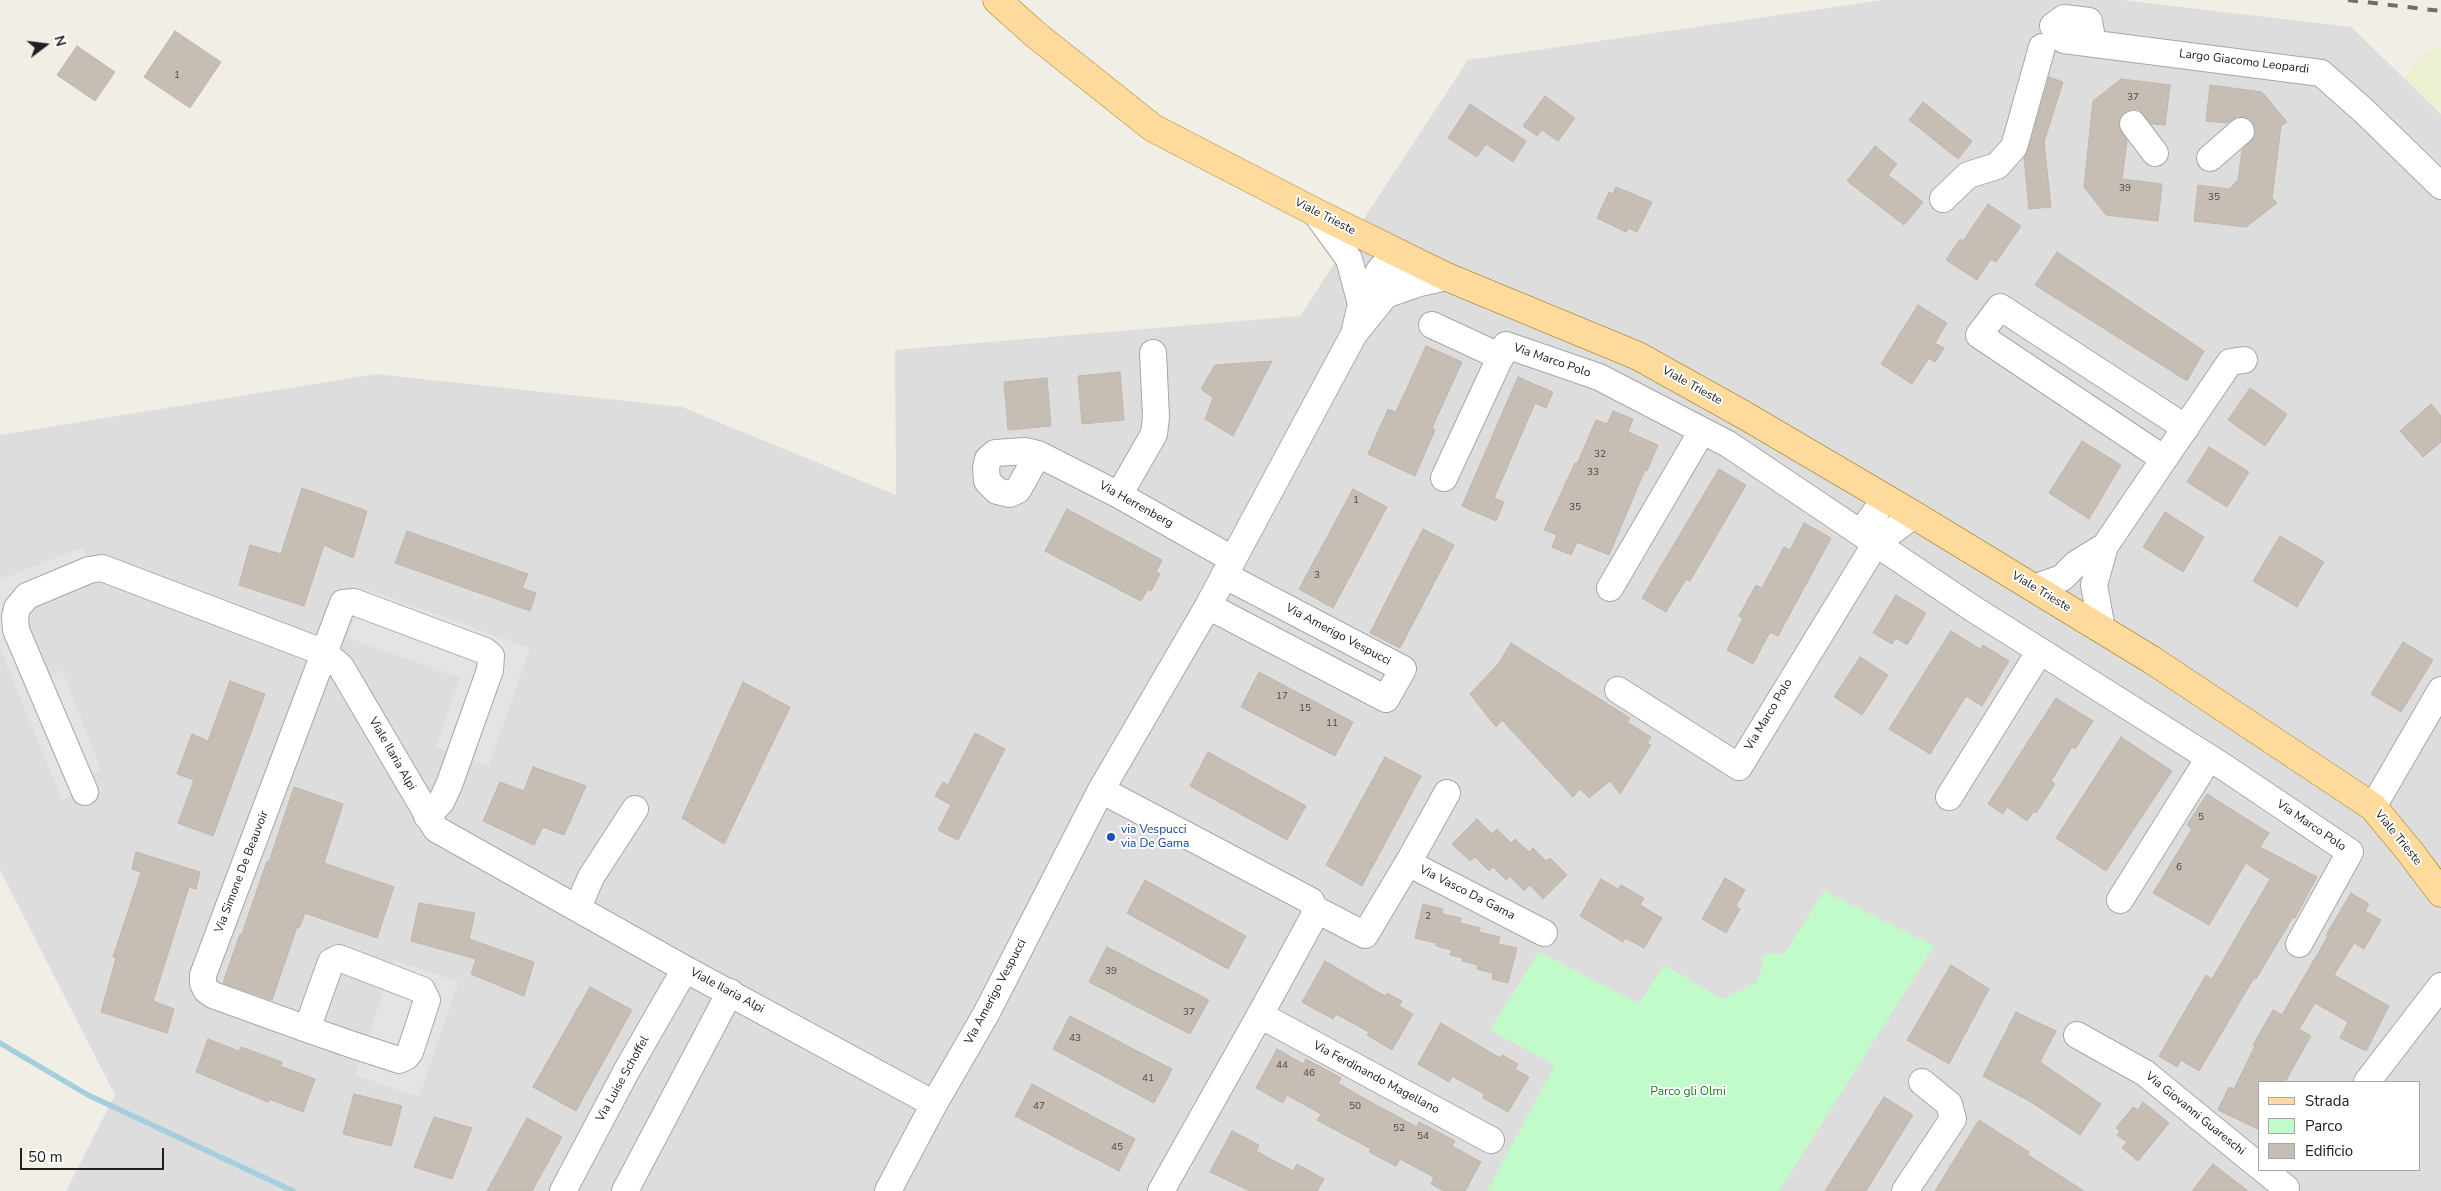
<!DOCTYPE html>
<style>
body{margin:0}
#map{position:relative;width:2441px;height:1191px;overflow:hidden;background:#f1eee6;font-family:"Nunito Sans",sans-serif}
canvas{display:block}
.legend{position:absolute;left:2258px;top:1081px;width:162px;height:90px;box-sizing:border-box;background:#fff;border:1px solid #a6a6a6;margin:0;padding:6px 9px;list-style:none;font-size:15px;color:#202020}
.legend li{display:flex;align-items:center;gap:10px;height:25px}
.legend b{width:25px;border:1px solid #a6a6a6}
.north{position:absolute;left:20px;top:20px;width:50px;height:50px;-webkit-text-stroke:4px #fff;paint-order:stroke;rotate:75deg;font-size:14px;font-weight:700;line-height:20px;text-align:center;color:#202020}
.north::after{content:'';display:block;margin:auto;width:18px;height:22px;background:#202020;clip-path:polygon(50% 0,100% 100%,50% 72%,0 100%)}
.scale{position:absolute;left:20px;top:1148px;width:144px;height:22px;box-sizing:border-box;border:2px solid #202020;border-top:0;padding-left:6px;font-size:15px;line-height:18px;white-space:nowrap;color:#202020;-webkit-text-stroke:4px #fff;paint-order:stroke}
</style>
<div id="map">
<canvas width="2441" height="1191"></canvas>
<ul class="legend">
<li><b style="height:6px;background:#feda9d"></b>Strada</li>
<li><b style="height:14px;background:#c2fbca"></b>Parco</li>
<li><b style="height:14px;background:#c6beb5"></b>Edificio</li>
</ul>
<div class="north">N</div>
<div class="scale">50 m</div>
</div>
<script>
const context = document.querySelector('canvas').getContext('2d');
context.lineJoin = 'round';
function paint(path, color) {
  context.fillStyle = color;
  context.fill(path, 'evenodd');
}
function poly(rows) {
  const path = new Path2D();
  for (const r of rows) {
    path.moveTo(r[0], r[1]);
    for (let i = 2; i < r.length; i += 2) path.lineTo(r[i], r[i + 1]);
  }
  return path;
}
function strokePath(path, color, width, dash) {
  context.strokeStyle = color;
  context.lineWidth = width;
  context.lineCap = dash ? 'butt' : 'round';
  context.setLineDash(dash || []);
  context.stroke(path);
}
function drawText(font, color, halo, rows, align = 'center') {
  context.font = font + ' "Nunito Sans",sans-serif';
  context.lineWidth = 4;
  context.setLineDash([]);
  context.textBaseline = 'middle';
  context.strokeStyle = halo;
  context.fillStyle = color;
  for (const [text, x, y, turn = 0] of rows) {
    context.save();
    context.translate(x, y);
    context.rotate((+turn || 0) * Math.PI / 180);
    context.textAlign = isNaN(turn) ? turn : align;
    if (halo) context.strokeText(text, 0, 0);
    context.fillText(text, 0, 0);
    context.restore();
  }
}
const residential = poly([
 [1883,0,2121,0,2351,27,2441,114,2441,1191,66,1191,115,1095,0,870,0,435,376,374,682,407,896,495,895,350,1300,316,1468,60],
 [2260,1082,2420,1082,2420,1170,2260,1170]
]);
const farmland = poly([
 [2441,46,2441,114,2405,79,2420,56]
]);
const park = poly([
 [1824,891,1934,946,1779,1191,1487,1191,1555,1065,1490,1030,1539,952,1639,1004,1664,965,1722,999,1756,983,1763,966,1761,958,1768,954,1782,955,1789,947]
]);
const parking = poly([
 [83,547,95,578,33,607,29,618,28,629,48,676,62,670,101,770,88,776,92,787,62,800,0,648,0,580],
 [365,589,530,648,489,766,436,747,460,678,348,638],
 [394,960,458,982,419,1097,355,1075]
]);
const stream = poly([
 [0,1043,88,1095,293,1191]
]);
const building = poly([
 [175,31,221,62,190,108,144,77,175,31],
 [77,46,115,72,95,101,57,75,77,46],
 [2049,77,2063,82,2044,142,2051,207,2029,209,2024,158,2028,151,2049,77],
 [2121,79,2170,85,2165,125,2151,124,2139,110,2132,109,2124,112,2119,119,2118,125,2127,141,2122,179,2162,184,2158,221,2106,215,2084,187,2093,101,2121,79],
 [2210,85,2262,92,2287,122,2281,126,2272,198,2277,203,2246,227,2194,221,2198,185,2229,189,2238,180,2242,150,2255,135,2256,129,2253,122,2245,117,2238,116,2227,123,2206,121,2210,85],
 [1545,96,1575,118,1558,141,1542,130,1537,136,1523,126,1545,96],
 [1923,102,1972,141,1958,159,1909,120,1923,102],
 [1470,104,1526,141,1513,162,1486,144,1477,157,1448,138,1470,104],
 [1875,146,1897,164,1888,175,1923,202,1904,225,1847,181,1875,146],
 [1616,187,1652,202,1637,232,1628,228,1626,232,1597,218,1609,192,1613,194,1616,187],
 [1988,204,2021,226,1996,262,1991,259,1977,280,1946,260,1960,239,1963,241,1988,204],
 [2057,252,2204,351,2187,381,2035,285,2057,252],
 [1918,305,1947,323,1935,343,1944,348,1935,362,1929,358,1912,384,1881,364,1918,305],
 [1426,346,1462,362,1432,428,1435,430,1415,476,1368,454,1388,409,1396,412,1426,346],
 [1272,361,1233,436,1205,419,1213,398,1201,389,1215,365,1272,361],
 [1120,372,1124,420,1082,424,1078,376,1120,372],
 [1518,377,1553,392,1546,408,1535,403,1494,498,1504,502,1496,521,1462,506,1518,377],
 [1047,378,1051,426,1008,430,1004,382,1047,378],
 [2250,388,2287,414,2265,446,2228,420,2250,388],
 [2431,404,2441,416,2441,442,2423,457,2400,431,2431,404],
 [1613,411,1633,419,1628,432,1658,445,1647,471,1645,470,1609,555,1577,542,1571,555,1552,547,1557,535,1544,530,1575,463,1577,464,1596,420,1607,424,1613,411],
 [2082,441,2121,465,2089,519,2049,493,2082,441],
 [2209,447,2249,472,2227,507,2187,482,2209,447],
 [1719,469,1746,485,1690,581,1686,579,1666,612,1642,598,1719,469],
 [302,488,367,511,353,558,324,545,304,606,239,585,250,545,281,554,302,488],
 [1353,489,1387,507,1333,608,1299,589,1353,489],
 [1067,509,1162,560,1156,572,1160,574,1151,591,1148,589,1141,601,1045,551,1067,509],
 [2165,512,2204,537,2183,572,2143,547,2165,512],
 [1804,523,1831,538,1778,636,1770,632,1753,664,1727,650,1743,618,1739,616,1756,585,1762,588,1784,547,1790,550,1804,523],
 [1423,529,1454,545,1400,648,1370,633,1423,529],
 [407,531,528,574,522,588,536,593,530,611,395,563,407,531],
 [2280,536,2324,562,2297,607,2253,581,2280,536],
 [1896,595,1926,613,1907,645,1896,638,1892,644,1873,633,1896,595],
 [1951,631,1980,649,1983,645,2009,661,1982,706,1966,696,1930,754,1889,729,1951,631],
 [2403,642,2433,660,2401,712,2371,694,2403,642],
 [1511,643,1630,718,1627,722,1651,737,1647,743,1651,745,1620,794,1610,781,1589,798,1580,789,1573,797,1502,720,1496,727,1470,694,1499,663,1511,643],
 [1860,657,1888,675,1862,715,1834,697,1860,657],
 [1259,672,1353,722,1335,756,1241,707,1259,672],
 [230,681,265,694,213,836,178,823,194,780,177,774,192,734,208,741,230,681],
 [743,682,790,707,724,844,682,818,743,682],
 [2056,698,2093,721,2075,749,2072,747,2051,781,2055,784,2036,813,2034,811,2027,821,2007,807,2003,814,1988,804,2056,698],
 [975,733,1005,749,958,840,938,830,951,805,935,796,943,782,948,785,975,733],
 [2121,737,2172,771,2106,871,2056,838,2121,737],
 [1208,752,1306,806,1287,840,1190,786,1208,752],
 [1385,757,1421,776,1362,886,1326,865,1385,757],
 [533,767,586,786,564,835,543,827,534,845,483,821,500,782,524,791,533,767],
 [294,787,343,804,324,863,394,887,377,938,305,913,299,928,297,927,272,1000,223,983,240,934,242,934,267,861,269,862,294,787],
 [2207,794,2269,833,2260,847,2317,877,2295,918,2293,917,2256,979,2254,978,2199,1071,2181,1060,2177,1067,2159,1056,2206,975,2212,979,2270,879,2246,863,2209,925,2153,893,2192,829,2187,825,2207,794],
 [1477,819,1492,834,1497,829,1511,843,1515,839,1529,852,1533,848,1546,861,1550,858,1567,875,1543,899,1530,885,1524,891,1510,876,1506,880,1493,867,1489,871,1475,857,1470,861,1452,844,1477,819],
 [136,852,200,872,196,889,189,887,153,1001,174,1009,167,1033,101,1012,116,958,113,957,141,872,132,869,136,852],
 [1725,878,1745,890,1736,906,1740,909,1726,933,1702,919,1725,878],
 [1601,879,1618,889,1621,885,1644,898,1640,905,1662,918,1644,948,1625,938,1623,942,1580,916,1601,879],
 [1145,880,1246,936,1228,969,1127,913,1145,880],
 [2351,893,2369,904,2365,911,2381,920,2364,949,2354,943,2334,975,2389,1006,2366,1051,2340,1038,2348,1022,2315,1003,2299,1029,2311,1036,2285,1082,2260,1082,2260,1130,2218,1110,2229,1087,2234,1089,2255,1046,2253,1045,2273,1010,2282,1015,2328,936,2326,935,2351,893],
 [419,903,475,913,469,939,534,962,524,996,471,974,476,959,411,941,419,903],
 [1423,904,1443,909,1442,914,1461,918,1460,923,1480,928,1479,932,1500,937,1498,944,1517,948,1508,983,1492,979,1493,973,1477,969,1478,965,1462,961,1463,958,1450,955,1452,950,1436,946,1436,943,1415,938,1423,904],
 [1107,947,1209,1000,1190,1034,1089,982,1107,947],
 [1325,961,1385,996,1387,993,1402,1001,1399,1006,1413,1014,1392,1050,1367,1035,1369,1032,1336,1014,1333,1019,1302,1002,1325,961],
 [1951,965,1989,989,1949,1064,1907,1040,1951,965],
 [590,987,632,1010,576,1111,533,1087,590,987],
 [2016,1012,2056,1031,2040,1062,2101,1104,2080,1135,2031,1102,1983,1076,2016,1012],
 [1070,1016,1172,1069,1154,1103,1053,1049,1070,1016],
 [1441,1023,1500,1058,1502,1055,1518,1064,1515,1069,1529,1077,1508,1112,1483,1098,1484,1094,1452,1076,1449,1082,1418,1064,1441,1023],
 [208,1039,239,1051,241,1047,282,1062,280,1066,315,1079,303,1112,269,1099,268,1102,196,1072,208,1039],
 [1277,1049,1303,1064,1306,1059,1341,1078,1338,1083,1367,1100,1417,1127,1419,1122,1455,1141,1452,1146,1481,1162,1465,1191,1444,1191,1431,1184,1434,1177,1400,1159,1396,1166,1369,1152,1371,1149,1317,1120,1321,1114,1287,1095,1283,1103,1256,1088,1277,1049],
 [1032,1084,1135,1139,1119,1171,1015,1116,1032,1084],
 [354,1094,402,1106,391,1146,343,1134,354,1094],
 [1884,1097,1913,1115,1866,1191,1825,1191,1884,1097],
 [2143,1102,2169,1123,2138,1161,2122,1148,2127,1142,2117,1135,2120,1131,2116,1128,2133,1107,2138,1110,2143,1102],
 [434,1117,472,1128,452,1179,414,1167,434,1117],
 [527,1118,562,1137,532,1191,487,1191,527,1118],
 [1979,1120,2029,1152,2028,1155,2084,1191,1935,1191,1979,1120],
 [1232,1131,1259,1145,1256,1151,1293,1171,1297,1164,1324,1179,1317,1191,1250,1191,1210,1172,1232,1131],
 [2213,1164,2248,1191,2192,1191,2213,1164]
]);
const minor = poly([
 [2093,44,2089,21,2064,18,2053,26,2064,40,2321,73,2364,111,2441,186],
 [2133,124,2155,153],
 [2210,158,2241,131],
 [1943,199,1968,175,1997,166,2014,147,2042,47],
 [1315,212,1349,259,1361,304],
 [1385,295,1420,283,1447,277],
 [1432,325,1501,357],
 [1038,454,1018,490,1009,494,997,491,987,481,986,468,988,459,995,453,1026,451,1038,454,1119,495,1232,559],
 [2164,459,1979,335,2000,307,2186,428],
 [1444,478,1506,345,1599,377,1728,444,1975,610,2224,767,2350,852,2299,944],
 [1119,495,1154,434,1156,417,1153,353],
 [1865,536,1869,521,1885,499],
 [1610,588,1702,431],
 [2033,588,2062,578,2077,563,2105,546],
 [1208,606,1386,699,1403,669,1224,575],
 [2102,629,2094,585,2105,546,2230,362,2244,360],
 [1618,690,1739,767,1876,543,1914,515],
 [1101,790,1311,901,1315,909],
 [85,792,16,630,15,617,17,608,27,596,89,570,102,568,325,653,341,667,436,829,685,969,934,1104],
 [1949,797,2040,651],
 [2373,807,2441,690],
 [1408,863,1447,793],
 [2120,900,2209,758],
 [578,907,591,877,635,809],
 [1315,909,1365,935,1408,863,1544,933],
 [1260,1015,1491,1140],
 [307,1029,331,962,339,958,422,990,427,1000,410,1052,406,1057,399,1060,353,1045,307,1029,213,995,206,990,203,983,203,975,343,603,354,602,485,651,491,656,490,670,449,785,441,802,427,816],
 [2077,1035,2145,1073,2260,1167],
 [2367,1082,2441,986],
 [2264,1170,2286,1188],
 [563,1191,627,1070,685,969],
 [625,1191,730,992],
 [888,1191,934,1104,986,1014,1101,790,1208,606,1354,334,1400,277,1403,255,1389,259,1379,271,1361,304,1354,334],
 [1161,1191,1260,1015,1313,918,1315,909],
 [1905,1191,1953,1119,1949,1104,1922,1082]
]);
const major = poly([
 [997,0,1036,35,1153,128,1315,212,1447,277,1638,356,1744,415,1914,515,2152,660,2373,807,2411,853,2441,893]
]);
const rail = poly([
 [2348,0,2441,11]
]);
const markers = [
 [1111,837,5,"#1a4fb4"]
];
const numberNames = [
 ["1",177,76],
 ["37",2133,98],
 ["39",2125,189],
 ["35",2214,198],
 ["32",1600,455],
 ["33",1593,473],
 ["1",1356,501],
 ["35",1575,508],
 ["3",1317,576],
 ["17",1282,697],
 ["15",1305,709],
 ["11",1332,724],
 ["5",2201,818],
 ["6",2179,868],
 ["2",1428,917],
 ["39",1111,972],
 ["37",1189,1013],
 ["43",1075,1039],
 ["44",1282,1066],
 ["46",1309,1074],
 ["41",1148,1079],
 ["47",1039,1107],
 ["50",1355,1107],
 ["52",1399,1129],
 ["54",1423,1137],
 ["45",1117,1148]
];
const streetNames = [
 ["Largo Giacomo Leopardi",2244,62,7],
 ["Viale Trieste",1325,217,27],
 ["Via Marco Polo",1552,361,19],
 ["Viale Trieste",1692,386,29],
 ["Via Herrenberg",1136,505,29],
 ["Viale Trieste",2041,592,31],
 ["Via Amerigo Vespucci",1338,635,28],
 ["Via Marco Polo",1769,715,-59],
 ["Viale Ilaria Alpi",392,754,60],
 ["Via Marco Polo",2311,826,34],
 ["Viale Trieste",2398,838,51],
 ["Via Simone De Beauvoir",242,872,-69],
 ["Via Vasco Da Gama",1467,893,27],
 ["Viale Ilaria Alpi",727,991,28],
 ["Via Amerigo Vespucci",996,992,-62],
 ["Via Ferdinando Magellano",1376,1078,28],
 ["Via Luise Schoffel",623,1079,-61],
 ["Via Giovanni Guareschi",2195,1114,39]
];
const transitNames = [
 ["via Vespucci",1121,830],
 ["via De Gama",1121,844]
];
const parkNames = [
 ["Parco gli Olmi",1688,1092]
];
paint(residential, '#dedddd');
paint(farmland, '#ecf0d1');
paint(park, '#c2fbca');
paint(parking, '#e4e4e4');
strokePath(stream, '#a5cfdf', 5.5);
paint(building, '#c6beb5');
strokePath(building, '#c3b5a8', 1);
strokePath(minor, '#a7a7a7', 28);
strokePath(major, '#9b7000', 29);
strokePath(minor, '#fff', 26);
strokePath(major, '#feda9d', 28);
strokePath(rail, '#6e6e6e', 4, [10, 10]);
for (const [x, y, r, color] of markers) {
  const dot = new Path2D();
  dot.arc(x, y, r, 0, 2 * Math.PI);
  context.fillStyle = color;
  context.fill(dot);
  strokePath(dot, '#fff', 2);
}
drawText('10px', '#4a4845', null, numberNames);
drawText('12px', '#202020', '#fff', streetNames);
drawText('12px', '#164399', '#fff', transitNames, 'left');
drawText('12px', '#098319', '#fff', parkNames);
</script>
